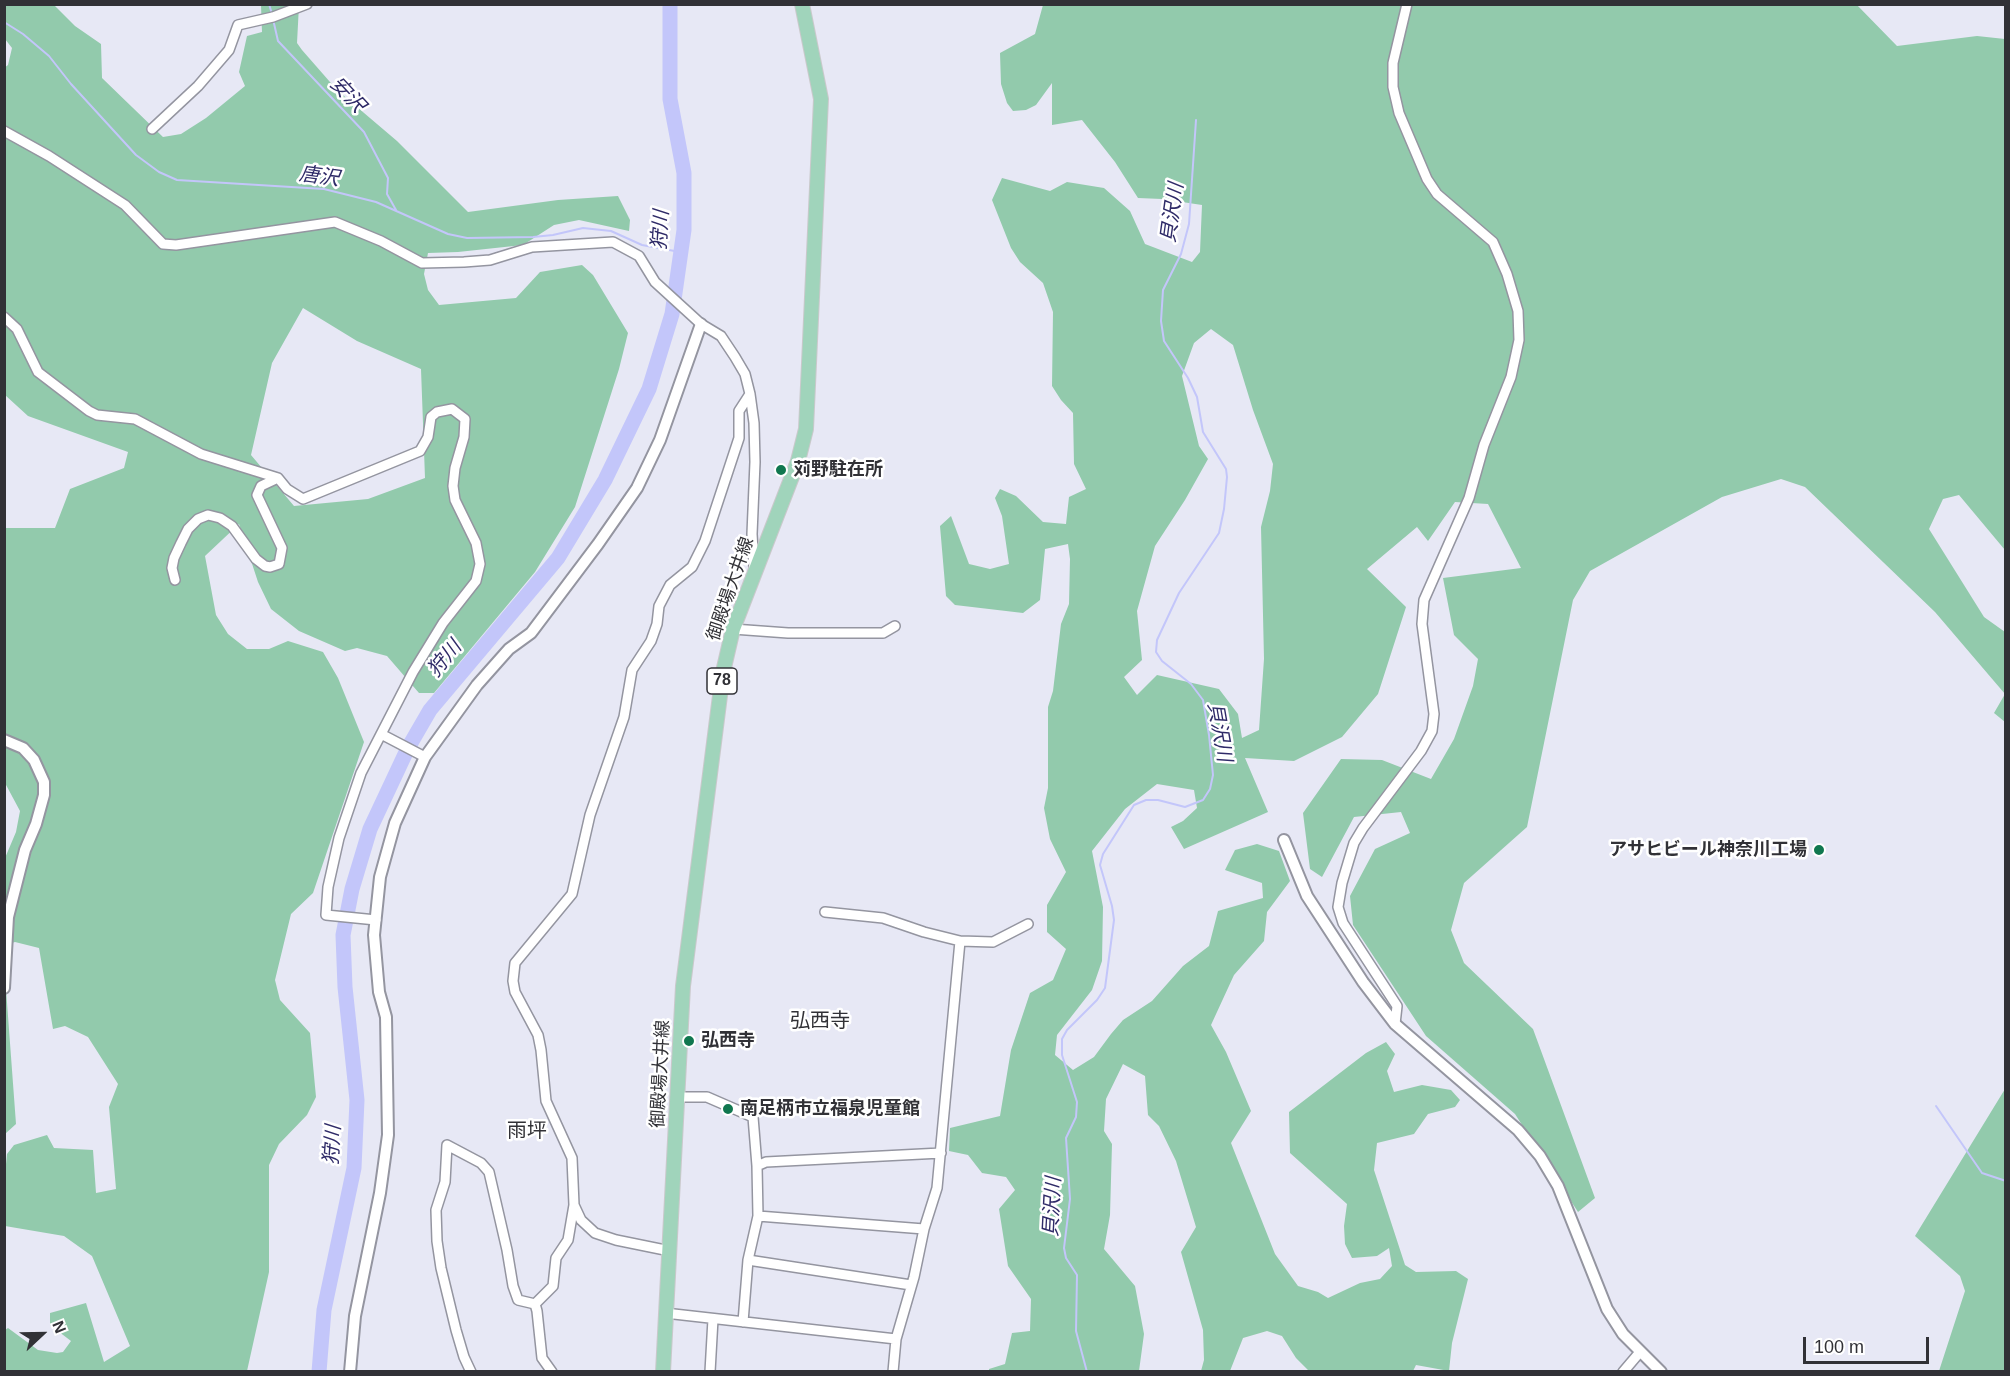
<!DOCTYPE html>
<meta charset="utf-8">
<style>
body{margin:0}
#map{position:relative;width:2010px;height:1376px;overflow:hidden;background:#e7e8f5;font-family:Helvetica,sans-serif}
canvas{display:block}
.frame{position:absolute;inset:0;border:6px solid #313136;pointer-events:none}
.north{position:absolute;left:12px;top:1304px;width:60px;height:60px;-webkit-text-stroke:4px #fff;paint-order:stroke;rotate:68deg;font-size:16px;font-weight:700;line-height:24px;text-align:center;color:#313136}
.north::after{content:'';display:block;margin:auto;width:21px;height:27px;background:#313136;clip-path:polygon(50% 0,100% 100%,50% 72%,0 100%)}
.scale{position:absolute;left:1803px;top:1337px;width:126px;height:27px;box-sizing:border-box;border:3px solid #313136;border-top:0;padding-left:8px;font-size:18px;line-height:21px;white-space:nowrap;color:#313136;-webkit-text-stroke:4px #fff;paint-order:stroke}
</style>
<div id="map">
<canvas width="2010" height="1376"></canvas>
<div class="frame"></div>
<div class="north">N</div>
<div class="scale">100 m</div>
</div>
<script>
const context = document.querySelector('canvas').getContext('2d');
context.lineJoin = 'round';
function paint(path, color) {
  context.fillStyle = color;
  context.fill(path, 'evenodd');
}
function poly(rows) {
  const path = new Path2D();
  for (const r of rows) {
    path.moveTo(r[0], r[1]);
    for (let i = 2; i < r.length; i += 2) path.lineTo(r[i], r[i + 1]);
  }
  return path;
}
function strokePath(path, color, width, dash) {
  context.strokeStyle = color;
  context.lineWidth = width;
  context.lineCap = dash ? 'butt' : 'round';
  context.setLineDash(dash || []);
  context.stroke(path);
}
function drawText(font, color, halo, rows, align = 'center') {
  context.font = font + ' Helvetica,"Noto Sans JP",sans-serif';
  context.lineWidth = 5;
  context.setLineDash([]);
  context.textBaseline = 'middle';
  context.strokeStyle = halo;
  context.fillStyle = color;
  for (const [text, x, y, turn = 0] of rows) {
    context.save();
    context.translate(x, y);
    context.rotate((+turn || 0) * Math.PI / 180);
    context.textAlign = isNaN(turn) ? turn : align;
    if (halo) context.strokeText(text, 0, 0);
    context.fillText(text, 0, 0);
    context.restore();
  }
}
const forest = poly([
 [1856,4,1897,46,1977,36,2005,39,2005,550,1959,495,1943,499,1929,529,1984,617,2005,632,2005,722,1994,713,2005,694,1935,612,1805,487,1781,479,1722,497,1590,571,1573,600,1527,827,1464,883,1451,930,1464,963,1533,1029,1595,1198,1578,1212,1515,1114,1426,1036,1353,925,1350,896,1375,849,1410,833,1401,812,1354,817,1322,877,1310,869,1303,813,1341,759,1382,760,1431,779,1454,739,1473,686,1478,659,1454,635,1443,578,1521,568,1488,504,1455,502,1428,541,1417,527,1367,569,1406,607,1378,694,1342,737,1294,761,1245,758,1268,812,1184,849,1171,827,1183,821,1197,808,1194,790,1157,784,1125,809,1092,851,1103,907,1102,961,1092,990,1057,1035,1055,1055,1073,1070,1094,1057,1111,1034,1123,1020,1152,1001,1183,966,1209,946,1218,911,1263,898,1262,883,1225,870,1235,850,1257,844,1279,851,1290,881,1267,912,1264,941,1234,975,1211,1025,1226,1052,1251,1111,1231,1143,1275,1254,1298,1286,1318,1292,1328,1298,1360,1283,1380,1279,1392,1266,1389,1248,1377,1256,1352,1258,1345,1244,1344,1226,1347,1204,1290,1153,1289,1112,1366,1053,1386,1042,1395,1054,1387,1071,1394,1092,1422,1085,1451,1090,1460,1100,1455,1107,1428,1114,1414,1134,1377,1143,1374,1170,1405,1265,1416,1272,1456,1271,1468,1279,1452,1343,1449,1371,1416,1365,1413,1371,1309,1371,1296,1358,1282,1336,1267,1331,1243,1338,1230,1371,1201,1371,1204,1360,1203,1330,1181,1252,1196,1227,1176,1161,1159,1126,1148,1115,1145,1076,1123,1064,1106,1099,1104,1131,1112,1144,1110,1215,1104,1249,1135,1286,1144,1334,1139,1371,989,1371,989,1369,1005,1364,1012,1333,1030,1331,1031,1299,1008,1266,999,1209,1015,1190,1006,1177,982,1173,968,1155,949,1151,950,1128,1000,1116,1011,1050,1030,993,1053,980,1066,949,1047,932,1047,905,1066,872,1050,839,1044,808,1048,788,1048,707,1053,691,1061,624,1069,604,1070,559,1068,544,1045,549,1040,600,1023,613,955,605,946,596,940,526,951,516,969,564,990,569,1009,564,1002,516,995,498,1000,489,1016,496,1043,522,1066,524,1069,497,1086,489,1074,464,1073,413,1061,400,1052,386,1053,312,1043,283,1020,262,1011,248,992,200,1002,178,1050,191,1067,182,1104,188,1130,211,1145,244,1192,262,1200,252,1202,205,1162,199,1138,198,1115,162,1082,120,1052,125,1052,83,1036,105,1026,110,1013,111,1007,103,1001,84,1000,53,1035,34,1043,5],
 [1211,329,1233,345,1253,410,1273,464,1270,491,1261,527,1264,659,1259,730,1242,738,1238,714,1219,689,1157,675,1137,695,1124,677,1142,660,1137,611,1155,546,1185,500,1208,459,1199,446,1182,376,1194,343],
 [5,5,54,5,75,26,101,44,102,78,163,137,181,134,206,118,245,86,239,72,247,36,262,32,261,5,299,5,297,43,302,50,337,90,397,141,468,212,558,200,618,196,630,220,629,231,579,220,554,225,523,245,458,252,428,253,424,274,428,290,439,305,516,298,540,272,582,265,593,275,628,333,619,369,575,507,535,572,434,693,419,693,387,656,357,648,345,651,299,631,271,609,258,582,239,524,205,556,216,615,228,634,247,649,269,649,288,641,323,652,338,678,364,742,313,893,291,914,275,980,280,1000,310,1033,316,1097,307,1115,279,1144,269,1165,269,1272,247,1371,5,1371,5,1330,8,1328,38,1350,57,1353,63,1352,71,1341,50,1325,50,1313,86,1303,104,1362,130,1346,92,1256,64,1236,5,1226,5,1174,7,1154,14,1145,47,1135,54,1148,93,1150,96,1193,116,1189,109,1107,118,1084,88,1037,65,1026,53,1029,39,948,15,942,5,945,5,858,16,832,20,811,5,783,5,528,55,528,70,489,124,468,128,452,28,416,5,395,4,68,8,65,12,48,5,39],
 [303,308,357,341,421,369,425,478,368,499,294,506,251,455,272,363],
 [4,962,16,1124,5,1134,4,1134],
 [2005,1089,2005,1371,1939,1371,1965,1291,1960,1276,1915,1236]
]);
const stream = poly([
 [269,4,272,14],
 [273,19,278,41,364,132,388,178,387,194,396,210],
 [4,22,23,34,49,56,71,84,136,155,159,172,177,180,324,189,376,202,448,234,467,238,533,237,553,235,583,228,611,231,642,245,680,252],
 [1936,1106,1982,1173,2006,1181],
 [1087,1372,1076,1331,1077,1275,1066,1258,1064,1248,1070,1199,1066,1138,1076,1117,1077,1102,1062,1055,1062,1039,1067,1030,1097,1000,1105,988,1114,920,1112,906,1100,865,1103,854,1134,805,1146,800,1158,800,1185,807,1203,800,1210,789,1213,775,1209,735,1203,700,1191,684,1162,661,1156,652,1157,640,1179,593,1219,533,1224,509,1227,477,1226,469,1203,432,1197,397,1188,378,1164,341,1161,321,1163,290,1181,254,1189,224,1196,120]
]);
const river = poly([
 [319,1372,324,1310,354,1168,357,1100,345,987,343,935,352,889,370,829,408,748,430,710,558,558,605,480,649,389,672,314,684,230,684,173,670,99,670,4]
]);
const minor = poly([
 [152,129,198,86,229,50,238,25,273,17,307,4],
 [4,131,49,156,125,205,163,244,176,245,335,222,381,241,422,263,464,262,490,260,532,247,613,242,639,256,655,282,701,324,721,336,735,357,745,374,750,394,754,423,755,462,752,534,754,568],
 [4,317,17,329,38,372,89,411,97,415,135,419,201,454,278,478,287,489,303,499,420,451,428,437,431,417,437,412,452,409,465,419,464,437,455,468,453,486,455,500,476,543,480,564,476,581,443,623,413,672,361,773,339,838,328,887,326,915,376,920],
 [175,580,172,568,174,558,181,543,188,529,198,519,208,515,220,518,232,526,256,559,265,566,270,567,279,564,282,548,257,495,261,486,278,478],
 [733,629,788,633,883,633,895,626],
 [381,734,425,757],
 [825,912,883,918,924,932,960,941,993,942,1028,924],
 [1395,1024,1397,1006,1343,923,1338,907,1342,883,1354,843,1363,828,1421,751,1432,731,1434,714,1422,624,1424,600,1469,498,1484,445,1511,377,1519,340,1518,311,1507,274,1493,242,1437,194,1427,179,1399,113,1393,87,1393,63,1407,4],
 [678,1097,707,1097,753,1117,757,1166],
 [574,1205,581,1220,595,1233,616,1240,670,1251],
 [758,1216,924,1229],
 [748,1260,911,1285],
 [535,1304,553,1286,556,1258,568,1240,574,1205,572,1158,546,1101,541,1050,538,1035,515,992,513,981,515,963,572,894,590,815,624,717,632,670,651,641,657,624,659,606,670,585,692,567,705,541,739,438,739,411,750,394],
 [535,1304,537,1311,542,1358,552,1372],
 [665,1313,896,1339],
 [743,1322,748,1260,758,1216,757,1166,766,1162,941,1153],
 [471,1372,464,1357,456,1330,441,1268,437,1241,436,1210,445,1182,447,1145,481,1163,489,1172,507,1250,513,1286,518,1300,535,1304],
 [710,1372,713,1319],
 [893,1372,896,1339,914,1277,924,1229,937,1188,960,941],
 [1623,1372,1640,1352]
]);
const tertiary = poly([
 [4,740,23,748,34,760,44,782,44,795,36,824,25,850,8,917,4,988],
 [1284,840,1307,896,1363,982,1395,1024,1518,1130,1540,1156,1558,1186,1607,1309,1623,1334,1661,1372],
 [350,1372,355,1316,380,1193,388,1135,386,1017,379,992,374,935,380,877,395,823,425,757,477,685,509,649,531,633,598,544,637,488,660,440,701,324]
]);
const primary = poly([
 [663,1372,683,986,723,672,733,629,798,461,806,429,821,99,802,4]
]);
const markers = [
 [781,470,6,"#10774f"],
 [1819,850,6,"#10774f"],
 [689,1041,6,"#10774f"],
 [728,1109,6,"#10774f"]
];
const shields = [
 [722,681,30]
];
const shieldNames = [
 ["78",722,681]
];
const poiNames = [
 ["苅野駐在所",793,470],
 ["アサヒビール神奈川工場",1807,850,"right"],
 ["弘西寺",701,1041],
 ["南足柄市立福泉児童館",740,1109]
];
const streetNames = [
 ["御殿場大井線",731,589,-71],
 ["御殿場大井線",661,1074,-87]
];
const waterNames = [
 ["安沢",347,95,47],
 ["唐沢",319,177,8],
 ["貝沢川",1173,213,-82],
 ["狩川",661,230,-86],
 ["狩川",445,659,-50],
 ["貝沢川",1219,732,80],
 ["狩川",333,1145,-86],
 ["貝沢川",1053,1207,-87]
];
const neighbourhoodNames = [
 ["弘西寺",820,1021],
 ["雨坪",527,1131]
];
paint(forest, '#92caac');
strokePath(stream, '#c3c6fa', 2);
strokePath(river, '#c3c6fa', 15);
strokePath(minor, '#9495a0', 12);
strokePath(tertiary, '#9495a0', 14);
strokePath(primary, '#c9c9cb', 16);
strokePath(minor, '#fff', 9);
strokePath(tertiary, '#fff', 10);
strokePath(primary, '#a0d4bb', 14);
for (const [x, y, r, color] of markers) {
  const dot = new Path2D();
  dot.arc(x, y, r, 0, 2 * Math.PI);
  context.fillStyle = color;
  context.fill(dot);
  strokePath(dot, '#fff', 2);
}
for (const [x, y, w] of shields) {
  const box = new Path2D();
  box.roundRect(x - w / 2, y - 13, w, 26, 4.5);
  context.fillStyle = '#fff';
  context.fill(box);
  strokePath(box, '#313136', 1.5);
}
drawText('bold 16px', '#313136', null, shieldNames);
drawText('bold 18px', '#313136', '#fff', poiNames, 'left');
drawText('18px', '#313136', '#fff', streetNames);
drawText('italic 20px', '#2f2b68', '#fff', waterNames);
drawText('20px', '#313136', '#fff', neighbourhoodNames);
</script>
